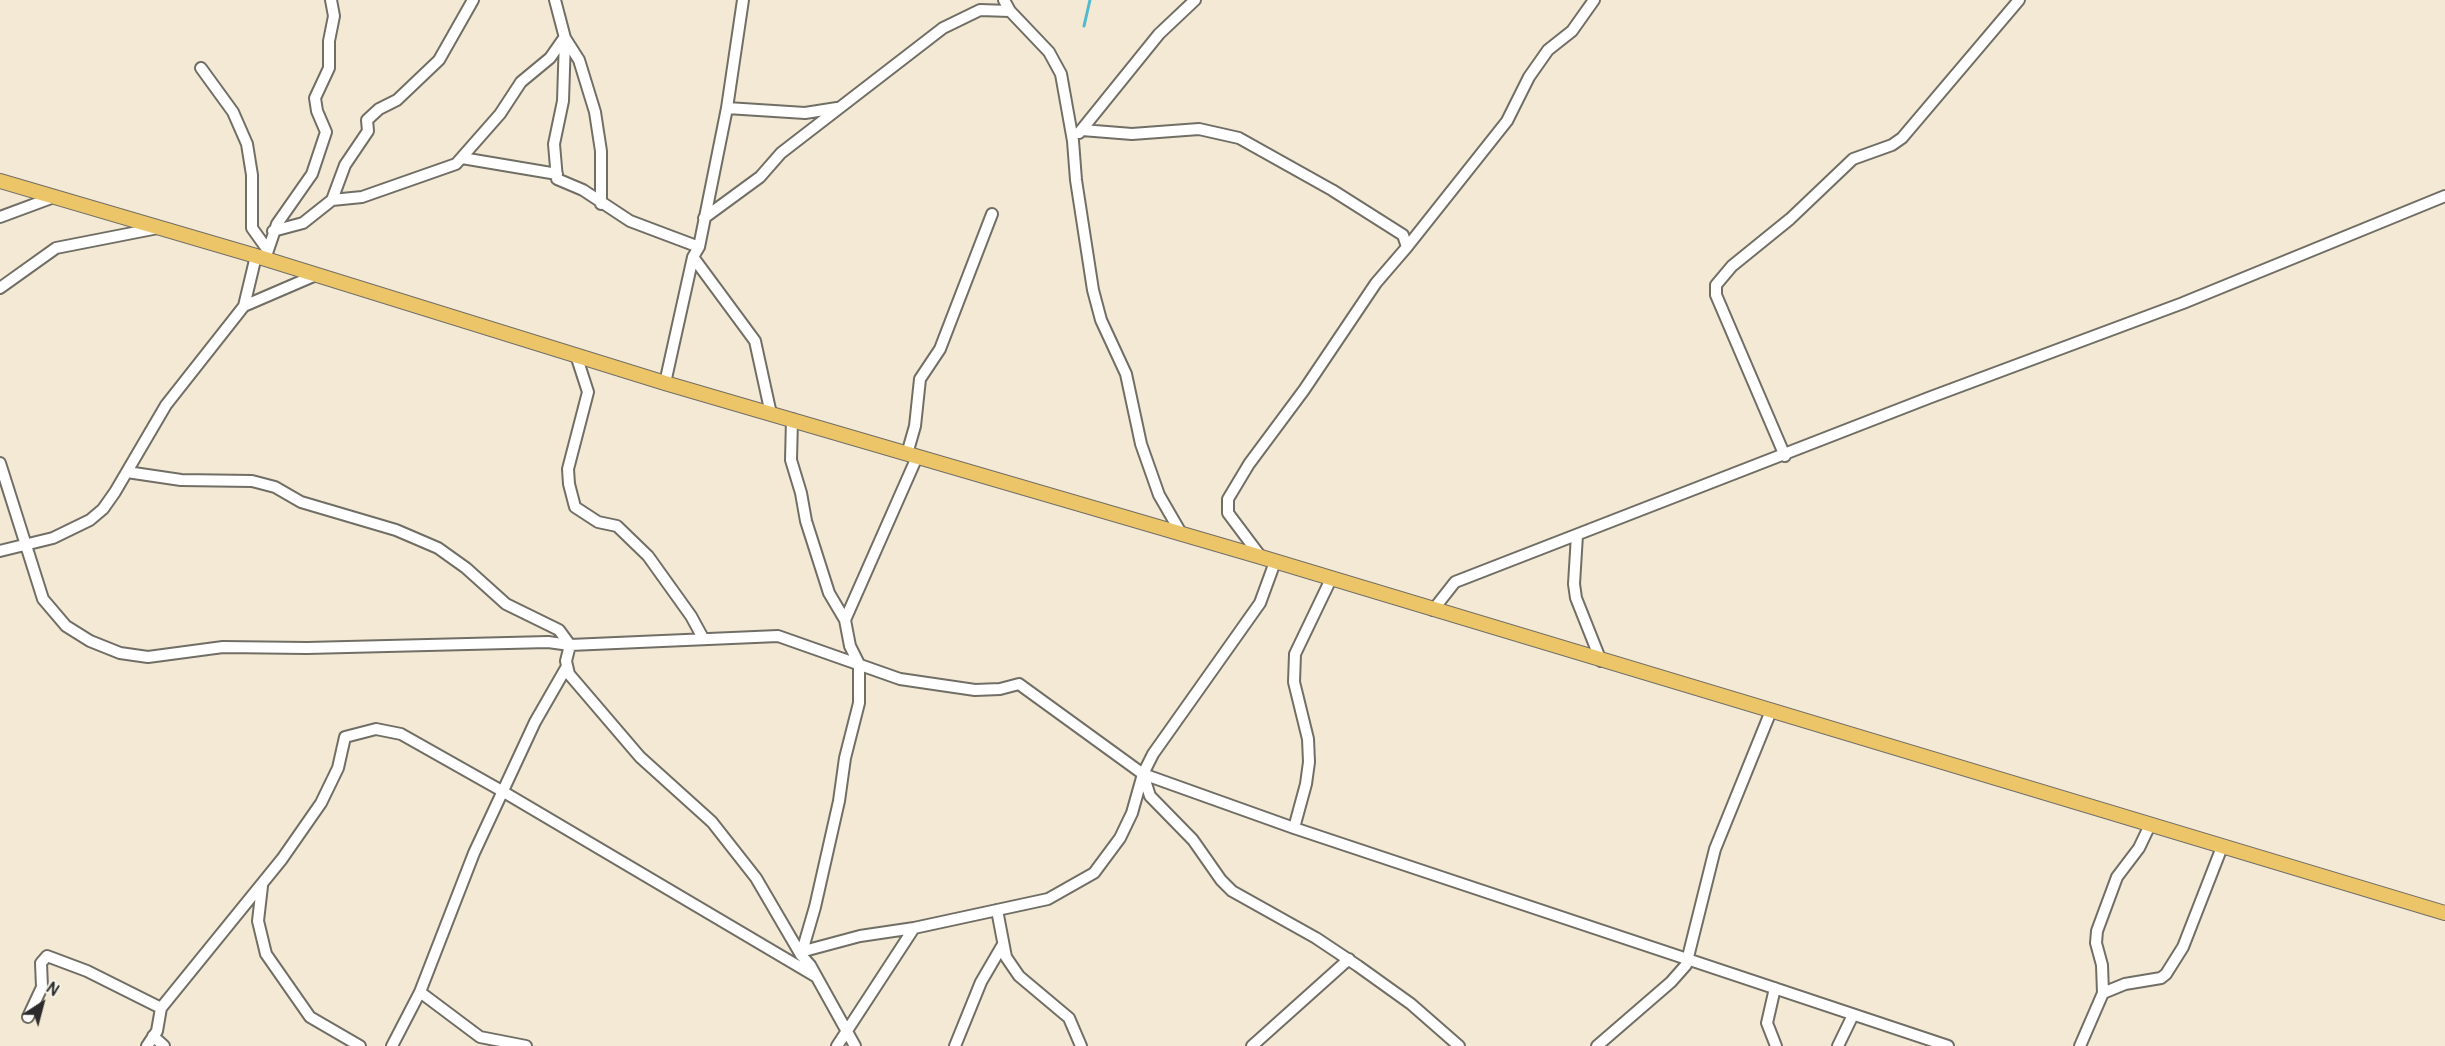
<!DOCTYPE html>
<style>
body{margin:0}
#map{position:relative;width:2445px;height:1046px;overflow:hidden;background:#f3e9d4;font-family:Pangolin,sans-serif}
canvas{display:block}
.north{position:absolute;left:12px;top:974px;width:60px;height:60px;-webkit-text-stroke:4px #f7f3e8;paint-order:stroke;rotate:36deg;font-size:16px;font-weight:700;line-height:24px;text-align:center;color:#2b2b2b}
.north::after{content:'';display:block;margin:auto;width:21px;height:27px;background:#2b2b2b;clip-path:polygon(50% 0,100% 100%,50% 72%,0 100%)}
</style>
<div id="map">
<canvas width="2445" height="1046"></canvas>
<div class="north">N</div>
</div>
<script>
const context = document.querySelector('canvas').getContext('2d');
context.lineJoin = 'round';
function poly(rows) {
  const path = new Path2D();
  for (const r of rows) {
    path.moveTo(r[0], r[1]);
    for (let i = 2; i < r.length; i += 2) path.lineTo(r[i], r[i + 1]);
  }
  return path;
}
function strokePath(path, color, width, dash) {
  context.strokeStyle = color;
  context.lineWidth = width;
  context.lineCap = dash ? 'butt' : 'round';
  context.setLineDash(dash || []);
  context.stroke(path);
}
const stream = poly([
 [1084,26,1090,0]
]);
const minor = poly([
 [555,0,565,38,563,101,554,144,557,179,583,190,630,221,699,247],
 [1004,0,1010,11,1049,52,1061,74,1073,141,1076,180,1093,290,1101,320,1126,374,1141,444,1159,495,1181,533],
 [565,38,579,60,595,112,601,151,601,204],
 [201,68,233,112,247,144,252,175,252,228,267,249],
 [727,108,805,113,837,108],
 [1082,130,1132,134,1199,129,1239,138,1332,190,1403,235,1407,247,1376,283,1304,390,1249,464,1228,499,1228,513,1261,557],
 [1079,133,1159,34,1195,0],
 [462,158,557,174],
 [332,200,362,197,456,164,500,114,521,82,550,58,564,38],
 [0,217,54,197],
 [704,218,760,177,781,153,943,28,980,10,1010,11],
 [273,231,303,223,332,200,345,165,368,131,367,120,379,109,397,100,439,60,473,0],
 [1407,247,1507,121,1529,77,1548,50,1572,31,1594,0],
 [693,257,755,341,771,414],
 [265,259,277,224,312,174,326,132,317,111,315,98,329,68,329,41,334,16,331,0],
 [0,288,56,248,158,228],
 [244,306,316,275],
 [576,355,588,392,568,469,569,484,575,507,598,522,617,526,648,556,691,616,703,638],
 [665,383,693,257,699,247,727,108,743,0],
 [792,419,791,460,801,493,806,521,829,593,845,620,850,646,859,664,859,703,845,758,839,801,815,907,801,955],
 [907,454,915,426,920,379,940,349,992,214],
 [1785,456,1716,295,1716,285,1732,266,1790,219,1853,159,1892,145,1902,138,2019,0],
 [0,463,43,599,66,626,90,641,120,653,148,657,223,647,307,648,548,642,570,645,778,636,900,679,975,690,1000,689,1019,684,1143,774,1294,828,1948,1046],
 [127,472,181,480,252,481,275,487,301,502,396,530,438,548,466,568,506,604,559,630,570,645,566,661,569,674,640,757,712,822,756,878,801,955,810,965,855,1046],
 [1577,535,1574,584,1576,598,1601,661],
 [0,551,53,538,90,520,103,509,115,492,166,405,244,306,256,256],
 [1433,610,1455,582,1931,397,2183,303,2445,196],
 [845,620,917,457],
 [1143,774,1150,796,1193,840,1221,880,1232,891,1316,938,1358,966,1411,1004,1459,1046],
 [1294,828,1306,784,1309,762,1308,739,1294,682,1295,654,1331,579],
 [262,886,258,921,266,954,310,1017,360,1046],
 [997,910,1006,957,1019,976,1069,1018,1081,1046],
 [804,951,860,936,914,928],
 [1775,988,1767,1023,1776,1046],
 [420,992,480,1037,526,1046],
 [2103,993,2125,984,2161,978,2166,974,2183,947,2222,847],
 [28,1017,42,987,41,963,47,956,87,971,161,1008],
 [153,1036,164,1046],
 [147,1046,157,1031,161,1008,282,859,321,803,338,768,345,737,376,729,401,734,502,791,815,976],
 [392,1046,420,992,474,853,535,722,566,668],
 [837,1046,914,928,1048,899,1094,873,1120,838,1132,813,1143,774,1153,754,1260,603,1275,562],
 [955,1046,981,982,1002,946],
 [1252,1046,1349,959],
 [1597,1046,1671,982,1686,965,1715,849,1771,711],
 [1838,1046,1853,1015],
 [2080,1046,2103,993,2102,965,2096,943,2097,931,2117,877,2139,848,2150,825]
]);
const major = poly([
 [0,181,256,256,665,383,1261,557,2445,913]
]);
strokePath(stream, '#51bace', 3);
strokePath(minor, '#716e66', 14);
strokePath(major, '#716e66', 16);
strokePath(minor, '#fff', 10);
strokePath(major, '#ecc569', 14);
</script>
